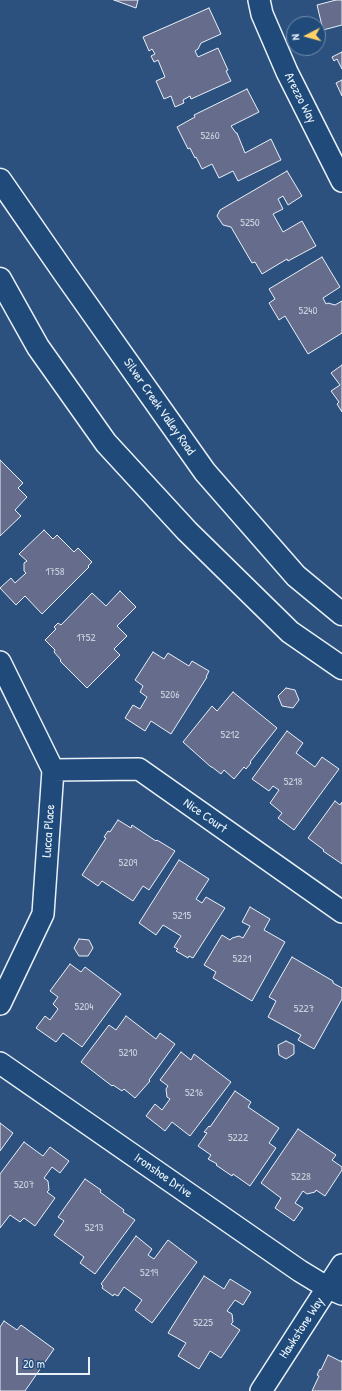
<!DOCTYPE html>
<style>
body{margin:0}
#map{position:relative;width:342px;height:1391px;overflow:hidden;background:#2d517e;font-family:"Patrick Hand",sans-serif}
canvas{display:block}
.north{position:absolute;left:286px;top:16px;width:40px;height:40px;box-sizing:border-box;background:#1f4a7a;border:1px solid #6f8dac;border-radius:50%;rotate:264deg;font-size:11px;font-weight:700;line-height:16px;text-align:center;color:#e8f1f8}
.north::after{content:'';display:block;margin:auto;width:14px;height:18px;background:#ffd166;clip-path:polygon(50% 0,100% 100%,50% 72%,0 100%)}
.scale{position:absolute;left:16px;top:1357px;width:74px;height:18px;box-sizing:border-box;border:2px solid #e8f1f8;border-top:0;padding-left:5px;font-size:12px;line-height:14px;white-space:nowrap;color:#e8f1f8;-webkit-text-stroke:3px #1f4a7a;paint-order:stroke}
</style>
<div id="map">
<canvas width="342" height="1391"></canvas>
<div class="north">N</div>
<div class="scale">20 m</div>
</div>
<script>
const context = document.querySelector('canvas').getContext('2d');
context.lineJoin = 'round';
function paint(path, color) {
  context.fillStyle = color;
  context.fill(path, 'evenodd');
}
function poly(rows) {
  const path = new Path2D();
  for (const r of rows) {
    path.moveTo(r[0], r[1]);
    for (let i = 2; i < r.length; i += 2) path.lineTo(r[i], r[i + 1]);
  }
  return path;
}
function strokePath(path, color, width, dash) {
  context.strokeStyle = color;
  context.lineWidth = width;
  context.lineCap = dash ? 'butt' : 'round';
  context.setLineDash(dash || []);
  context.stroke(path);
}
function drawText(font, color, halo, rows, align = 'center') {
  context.font = font + ' "Patrick Hand",sans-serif';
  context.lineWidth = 3;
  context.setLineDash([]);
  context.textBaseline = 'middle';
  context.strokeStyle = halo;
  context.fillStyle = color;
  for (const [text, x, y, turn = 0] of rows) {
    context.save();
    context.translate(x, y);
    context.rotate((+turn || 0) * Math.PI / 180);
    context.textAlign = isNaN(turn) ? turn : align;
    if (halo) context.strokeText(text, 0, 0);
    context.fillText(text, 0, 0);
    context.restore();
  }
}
const building = poly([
 [114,0,138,0,136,8,114,0],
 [336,0,342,0,342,25,323,30,317,5,336,0],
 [209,8,221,34,201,43,198,49,195,51,198,57,218,48,228,70,226,71,231,81,191,99,190,96,183,100,184,103,175,107,171,96,164,99,156,81,165,77,158,60,154,62,151,56,155,54,152,49,149,51,143,37,209,8],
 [342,52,342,69,337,59,334,61,332,57,342,52],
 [342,80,342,96,336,83,342,80],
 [247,89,259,112,231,126,236,133,237,133,245,153,271,139,281,160,238,181,233,171,219,178,212,164,202,169,196,157,195,158,190,148,188,149,177,127,195,117,194,115,247,89],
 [287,171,302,196,288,205,283,196,278,199,283,209,273,214,283,232,302,221,316,246,288,261,287,259,262,274,255,262,252,263,231,227,223,225,217,216,220,210,287,171],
 [322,257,340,287,323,298,326,304,328,303,335,305,342,301,342,333,308,354,285,316,279,320,269,303,275,299,269,289,322,257],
 [342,365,342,412,337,404,339,402,331,391,340,385,331,373,342,365],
 [0,460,23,483,18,488,27,497,15,510,21,516,0,536,0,460],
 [44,530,53,539,57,535,74,552,78,548,92,562,88,566,89,567,42,614,25,596,16,605,0,588,11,578,15,583,26,573,24,571,24,563,27,561,19,554,44,530],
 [120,591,136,607,117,626,127,636,114,649,120,655,87,688,60,661,61,660,54,652,55,650,45,640,56,629,54,627,58,623,61,625,92,593,106,606,120,591],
 [153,652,164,659,168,653,189,666,192,661,209,671,206,677,207,677,171,734,151,721,145,731,125,718,133,705,140,709,147,697,140,692,143,686,135,680,153,652],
 [286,688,295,690,299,700,293,708,282,706,278,696,286,688],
 [233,692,277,728,250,762,251,763,246,769,244,767,234,779,224,770,221,774,212,767,211,767,183,742,212,706,217,711,233,692],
 [287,731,303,743,296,753,315,767,322,757,339,769,294,830,278,818,282,813,270,803,279,790,273,786,269,791,252,779,287,731],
 [335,801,340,805,342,802,342,864,323,851,324,850,308,838,335,801],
 [118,820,131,828,132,825,156,841,157,840,175,851,149,890,143,886,133,901,102,881,98,886,82,875,106,838,104,837,108,831,110,832,118,820],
 [179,860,209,879,196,899,202,903,206,897,225,908,193,958,189,956,188,958,176,951,178,949,174,947,181,936,163,925,156,935,139,923,179,860],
 [250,907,270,919,264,930,285,942,252,1001,213,978,216,972,204,965,222,935,230,940,232,938,239,936,243,938,250,926,242,922,250,907],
 [79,939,89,940,93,948,88,956,79,956,74,948,79,939],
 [292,957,333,981,333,983,342,988,342,999,314,1049,298,1040,301,1035,268,1017,276,1001,269,997,292,957],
 [70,964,81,972,85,967,121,994,82,1047,63,1033,56,1042,36,1028,45,1016,50,1020,58,1009,53,1004,58,997,50,991,70,964],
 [126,1016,156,1039,160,1033,175,1044,149,1080,150,1081,135,1098,124,1089,122,1091,113,1085,112,1086,81,1062,109,1025,116,1030,126,1016],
 [286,1041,294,1045,294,1054,286,1059,279,1055,278,1045,286,1041],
 [181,1052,191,1060,194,1054,231,1082,190,1136,172,1122,165,1131,146,1116,155,1104,162,1110,170,1099,167,1097,166,1089,168,1086,160,1080,181,1052],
 [235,1091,251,1102,248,1107,279,1128,269,1143,276,1148,250,1186,233,1174,232,1176,216,1165,217,1164,208,1159,211,1155,198,1146,207,1133,204,1132,209,1126,210,1127,235,1091],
 [0,1123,13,1133,0,1151,0,1123],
 [298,1129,336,1155,332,1160,342,1167,342,1170,325,1196,316,1190,315,1192,307,1194,303,1191,295,1203,303,1208,294,1221,275,1208,281,1198,261,1183,298,1129],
 [24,1142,43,1156,50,1147,69,1161,60,1173,52,1167,44,1178,48,1181,49,1190,47,1192,55,1198,35,1226,24,1218,20,1222,10,1215,0,1228,0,1174,24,1142],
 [85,1179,101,1190,100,1192,124,1210,123,1212,135,1220,95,1274,80,1263,84,1257,54,1235,64,1221,58,1217,85,1179],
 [136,1236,152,1249,148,1255,154,1259,168,1240,197,1262,152,1323,135,1310,142,1300,124,1287,118,1296,114,1294,113,1296,102,1288,103,1286,101,1284,136,1236],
 [204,1276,224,1289,230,1279,251,1292,243,1305,235,1300,227,1311,232,1314,233,1322,231,1324,240,1330,221,1358,210,1351,199,1369,178,1356,186,1343,168,1333,204,1276],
 [4,1321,17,1330,21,1325,54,1349,25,1391,0,1391,0,1327,4,1321],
 [328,1355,342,1362,342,1360,342,1391,312,1391,319,1376,317,1375,320,1369,321,1370,328,1355]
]);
const street = poly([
 [259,0,262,14,287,72,342,181],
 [0,662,53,770,43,914,0,1004],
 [53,770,139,769,342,912],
 [0,1063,300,1271,328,1288,342,1294],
 [261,1391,342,1265]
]);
const secondary = poly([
 [0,180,65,274,205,472,296,576,342,614],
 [0,279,38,347,106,443,187,531,290,632,342,668]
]);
const numberNames = [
 ["5260",210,136],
 ["5250",250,223],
 ["5240",308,311],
 ["1758",55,572],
 ["1752",86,638],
 ["5206",170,695],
 ["5212",230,735],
 ["5218",293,782],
 ["5209",128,863],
 ["5215",182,916],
 ["5221",242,959],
 ["5204",84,1007],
 ["5227",304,1009],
 ["5210",128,1053],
 ["5216",194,1093],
 ["5222",238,1138],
 ["5228",301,1177],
 ["5207",24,1185],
 ["5213",94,1228],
 ["5219",149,1273],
 ["5225",203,1323]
];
const streetNames = [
 ["Arezzo Way",300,98,63],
 ["Silver Creek Valley Road",159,407,55],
 ["Nice Court",205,816,35],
 ["Lucca Place",49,831,-86],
 ["Ironshoe Drive",163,1176,35],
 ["Hawkstone Way",302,1328,-57]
];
paint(building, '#666d8c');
strokePath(building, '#e8f1f8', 1);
strokePath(street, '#e8f1f8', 24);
strokePath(secondary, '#e8f1f8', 25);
strokePath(street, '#1f4a7a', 21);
strokePath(secondary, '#1f4a7a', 22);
drawText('11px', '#c8d0dd', null, numberNames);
drawText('13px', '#e8f1f8', '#1f4a7a', streetNames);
</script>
